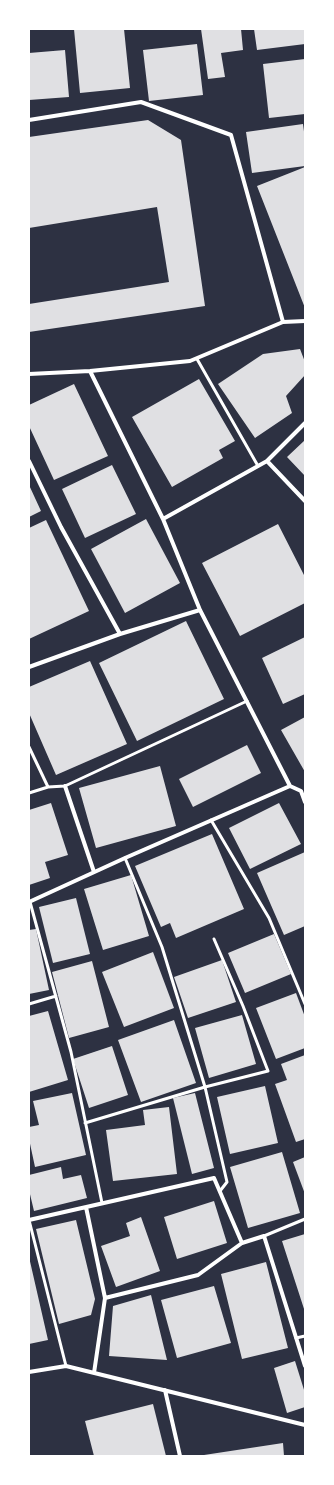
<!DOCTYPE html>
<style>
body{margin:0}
#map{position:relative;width:334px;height:1485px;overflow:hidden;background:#2d3142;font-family:Raleway,sans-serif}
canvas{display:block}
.frame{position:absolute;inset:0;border:30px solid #fff;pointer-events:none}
</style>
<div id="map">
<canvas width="334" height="1485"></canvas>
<div class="frame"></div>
</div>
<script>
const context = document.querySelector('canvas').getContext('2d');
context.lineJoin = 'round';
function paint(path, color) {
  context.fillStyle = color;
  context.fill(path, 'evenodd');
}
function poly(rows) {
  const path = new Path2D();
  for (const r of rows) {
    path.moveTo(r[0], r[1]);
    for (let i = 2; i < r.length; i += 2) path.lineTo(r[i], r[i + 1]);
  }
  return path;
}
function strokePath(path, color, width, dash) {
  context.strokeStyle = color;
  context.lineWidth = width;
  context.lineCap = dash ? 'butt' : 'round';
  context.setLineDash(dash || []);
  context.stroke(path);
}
const building = poly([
 [74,29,124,29,130,88,80,93],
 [201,29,241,29,243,50,221,53,225,77,208,79],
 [254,29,305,29,305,44,257,50],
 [197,44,203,95,149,101,143,50],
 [65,50,69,97,29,100,29,53],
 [305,59,305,114,269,118,263,64],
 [148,120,181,140,205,306,29,332,29,304,169,282,157,207,29,228,29,137],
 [303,124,305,139,305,166,252,173,246,132],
 [305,167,305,308,257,186],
 [300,349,305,362,305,375,286,396,292,413,255,438,218,384,263,354],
 [199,379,235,441,219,450,223,458,172,487,132,417],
 [74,384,108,456,54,480,29,426,29,405],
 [305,440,305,476,287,457],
 [112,465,136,514,85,538,62,489],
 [29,485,41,511,29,517],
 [146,519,180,583,125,613,91,549],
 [46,520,89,611,29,639,29,528],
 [278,524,305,577,305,603,240,636,202,563],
 [186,621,224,699,137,741,99,663],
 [305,637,305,694,283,704,262,658],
 [90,661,127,744,56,775,29,713,29,687],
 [305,717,305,772,281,730],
 [247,745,261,773,193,807,179,779],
 [160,766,176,826,96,848,79,788],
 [51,803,68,855,45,862,50,878,29,885,29,810],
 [279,803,301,844,250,869,229,828],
 [212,834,244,909,176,938,170,923,161,927,135,866],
 [305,852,305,926,284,935,257,873],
 [131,875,149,936,103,950,84,889],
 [76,898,90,954,53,963,39,907],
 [36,929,49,990,29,994,29,930],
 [274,934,291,974,245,993,228,953],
 [153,952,174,1008,124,1027,102,972],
 [222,960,236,1002,188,1018,174,977],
 [92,961,109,1027,69,1038,52,972],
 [296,993,305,1017,305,1048,276,1059,256,1008],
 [48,1011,68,1080,29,1092,29,1016],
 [242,1015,256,1064,209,1078,195,1028],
 [174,1020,196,1083,141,1102,118,1040],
 [112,1046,128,1095,89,1108,73,1059],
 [305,1055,305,1139,296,1142,275,1084,287,1080,281,1064],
 [265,1086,278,1143,230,1154,217,1097],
 [72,1093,86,1155,35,1167,29,1139,29,1127,39,1125,33,1101],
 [195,1093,214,1168,192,1174,173,1098],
 [169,1107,177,1174,113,1181,106,1130,145,1125,143,1110],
 [282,1152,300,1213,248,1228,230,1167],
 [305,1157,305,1194,293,1162],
 [61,1167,63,1179,81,1175,87,1198,34,1211,29,1190,29,1175],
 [214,1201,227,1243,177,1259,164,1217],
 [141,1217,160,1271,116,1287,101,1246,130,1236,126,1223],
 [76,1220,95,1299,91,1315,59,1324,36,1229],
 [305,1234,305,1312,282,1241],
 [29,1257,48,1340,29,1344],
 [266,1262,288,1348,242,1359,221,1274],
 [214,1286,231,1343,177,1358,161,1300],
 [151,1295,167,1360,109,1356,113,1306],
 [295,1361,305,1393,305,1407,287,1413,274,1368],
 [153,1404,166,1456,94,1456,85,1421],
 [283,1443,284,1456,204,1456,204,1455]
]);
const service = poly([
 [197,359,258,466],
 [29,747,48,787],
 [29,793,48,787,65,786,247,701],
 [211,820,269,918,305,1004],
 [125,858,162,947,205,1087,227,1182,220,1191],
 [30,902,71,1052,102,1203],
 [29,1004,56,996],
 [85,1123,205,1087,268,1071,243,1006,214,939],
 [29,1220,66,1366],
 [264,1236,305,1219],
 [296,1338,305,1336]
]);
const minor = poly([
 [29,120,141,102,231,135,283,322],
 [90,371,163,519,200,610,290,786,301,791,305,802],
 [29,374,90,371,190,361,283,322,305,321],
 [29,461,61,527,120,634],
 [267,461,305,423],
 [163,519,267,461,305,501],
 [29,667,120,634,200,610],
 [65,786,94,872],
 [29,902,125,858,290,786],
 [86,1207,105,1298,94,1373],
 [29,1220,214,1178,242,1243,264,1236,305,1366],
 [105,1298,198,1275,242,1243],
 [29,1372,66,1366,305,1425],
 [165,1390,180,1456]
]);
paint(building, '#e0e0e3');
strokePath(service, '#fff', 3);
strokePath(minor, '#fff', 4);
</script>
